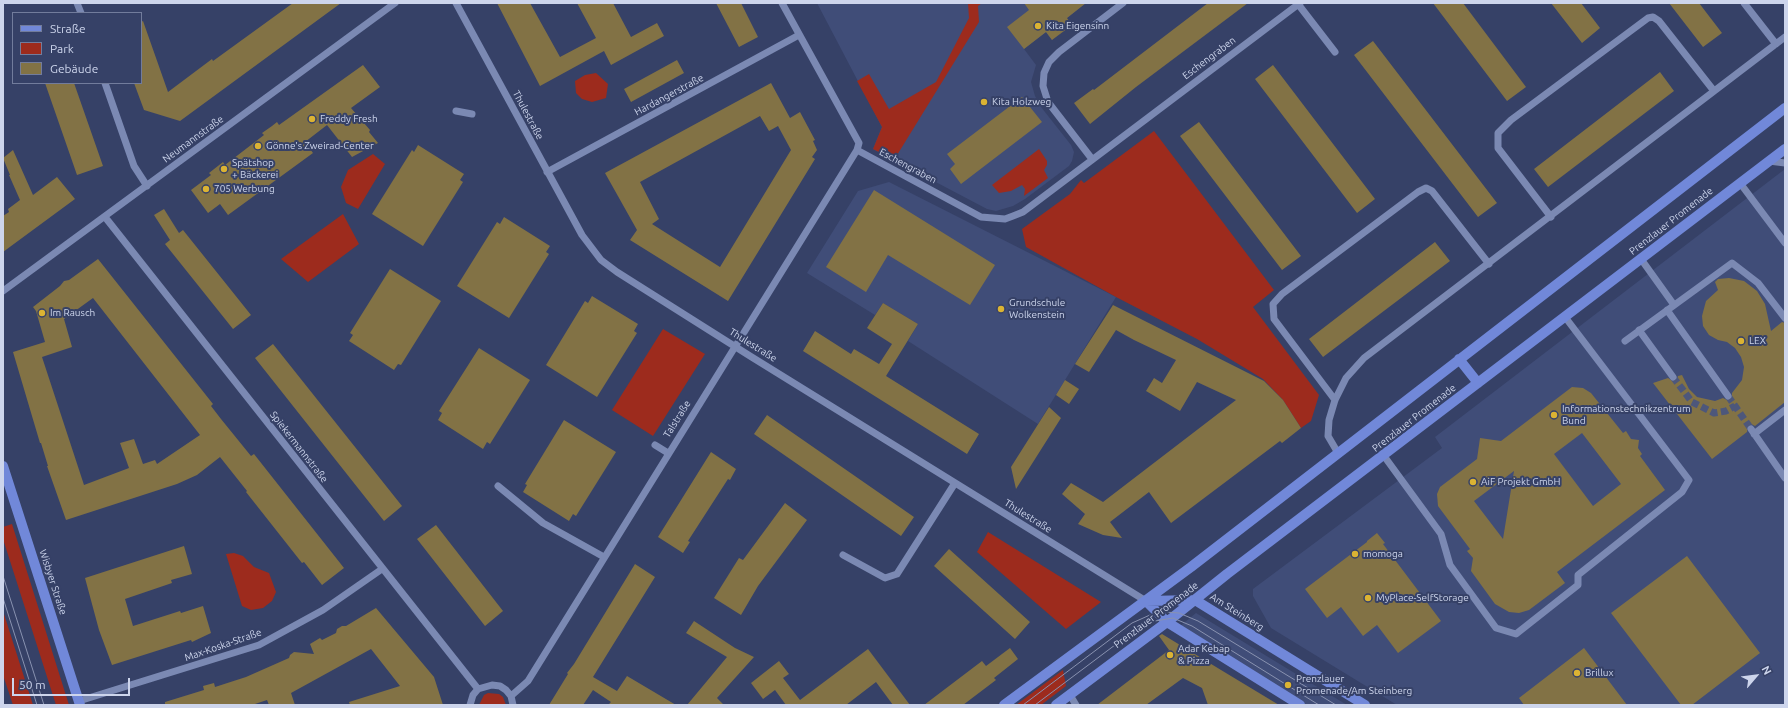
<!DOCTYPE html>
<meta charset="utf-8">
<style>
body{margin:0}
#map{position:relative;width:1788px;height:708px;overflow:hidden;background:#364167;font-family:Ubuntu,sans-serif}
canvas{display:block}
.frame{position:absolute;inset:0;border:4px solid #cdd5ec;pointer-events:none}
.legend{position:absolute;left:12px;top:12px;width:130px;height:72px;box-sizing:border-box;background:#364167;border:1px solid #727c9c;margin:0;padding:5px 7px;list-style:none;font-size:12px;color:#cdd5ec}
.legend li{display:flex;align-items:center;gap:8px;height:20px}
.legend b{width:20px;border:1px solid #727c9c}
.north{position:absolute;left:1736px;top:656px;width:40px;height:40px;-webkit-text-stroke:3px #364167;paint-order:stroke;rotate:62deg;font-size:11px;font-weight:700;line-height:16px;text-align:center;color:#cdd5ec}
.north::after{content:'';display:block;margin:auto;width:14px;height:18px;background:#cdd5ec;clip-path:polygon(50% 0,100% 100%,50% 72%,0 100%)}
.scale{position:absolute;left:12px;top:678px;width:118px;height:18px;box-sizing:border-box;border:2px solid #cdd5ec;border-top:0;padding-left:5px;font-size:12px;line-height:14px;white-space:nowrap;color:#cdd5ec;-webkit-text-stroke:3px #364167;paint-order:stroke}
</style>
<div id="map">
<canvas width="1788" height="708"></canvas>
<div class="frame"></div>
<ul class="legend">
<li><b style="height:5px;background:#7188d9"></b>Straße</li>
<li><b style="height:11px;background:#9d2b1d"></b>Park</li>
<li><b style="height:11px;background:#827245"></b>Gebäude</li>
</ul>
<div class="north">N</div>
<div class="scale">50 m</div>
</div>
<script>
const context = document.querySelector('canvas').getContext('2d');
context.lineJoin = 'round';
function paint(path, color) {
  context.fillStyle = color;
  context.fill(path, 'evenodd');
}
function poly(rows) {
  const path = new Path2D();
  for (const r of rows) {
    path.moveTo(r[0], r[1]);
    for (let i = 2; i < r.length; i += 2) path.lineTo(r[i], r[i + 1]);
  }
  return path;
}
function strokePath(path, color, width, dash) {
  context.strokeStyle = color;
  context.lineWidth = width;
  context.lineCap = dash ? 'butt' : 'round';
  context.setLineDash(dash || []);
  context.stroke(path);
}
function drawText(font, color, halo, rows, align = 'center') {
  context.font = font + ' Ubuntu,sans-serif';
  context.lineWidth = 4;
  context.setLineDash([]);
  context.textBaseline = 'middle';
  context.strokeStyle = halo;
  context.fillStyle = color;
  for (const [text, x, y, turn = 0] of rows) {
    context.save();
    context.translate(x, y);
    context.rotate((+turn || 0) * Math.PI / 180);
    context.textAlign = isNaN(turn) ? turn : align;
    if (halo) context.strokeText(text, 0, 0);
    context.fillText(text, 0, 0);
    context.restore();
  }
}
const built = poly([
 [817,3,1086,3,1067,18,1052,40,1046,32,1024,49,1036,65,1031,82,1035,96,1041,107,1071,145,1074,152,1072,161,1069,166,1025,199,1013,206,996,211,987,209,873,149,882,127],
 [1785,169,1785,705,1397,705,1271,628,1253,596,1253,589,1442,448,1435,437],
 [889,182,1116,297,1038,424,908,341,918,324,883,303,875,315,807,273,858,191],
 [1196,613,1347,705,1307,705,1179,627]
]);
const green = poly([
 [968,3,982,3,978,6,979,22,894,160,873,149,882,127,857,81,869,74,889,109,936,82,969,18],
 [596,73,608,84,606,98,592,102,582,99,576,93,575,81,585,75],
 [1154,131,1274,290,1253,307,1319,395,1311,421,1301,428,1283,400,1263,379,1197,339,1116,297,1026,247,1022,229,1070,194,1081,180,1084,183],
 [1039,149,1047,161,1047,165,1044,170,1048,178,1024,196,1025,189,1022,185,1011,191,999,193,992,185],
 [373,154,385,164,358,209,346,203,341,187,348,170],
 [343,214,359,244,308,282,281,259],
 [663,329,705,354,653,436,612,410],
 [12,524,69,705,56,705,3,539,3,527],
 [988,532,1101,602,1066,629,977,552],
 [234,553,243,556,254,567,269,573,276,592,272,601,263,608,251,610,242,606,226,554],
 [3,611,33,705,13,705,3,675],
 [1063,670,1066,686,1041,705,1016,705],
 [488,693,499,694,503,697,506,705,479,705,484,695]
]);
const building = poly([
 [293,3,341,3,180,121,144,110,134,83,141,83,141,22,143,21,168,92,212,59,213,61],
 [497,3,530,3,560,57,596,38,577,3,613,3,631,37,657,23,664,36,611,65,604,51,540,86],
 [716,3,741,3,758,37,739,47],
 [1024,3,1086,3,1067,18,1072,25,1052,40,1046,32,1024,49,1007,27,1029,10],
 [1208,3,1248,3,1136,87,1090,124,1074,103,1093,89,1094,90],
 [1433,3,1463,3,1526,87,1507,101],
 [1551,3,1581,3,1600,28,1582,43],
 [1669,3,1699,3,1722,33,1703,47],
 [1373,41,1497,203,1478,217,1354,55],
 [677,60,684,73,631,102,624,89],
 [363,65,380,87,351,108,370,130,369,132,378,143,352,157,327,125,305,142,313,153,228,215,220,204,208,213,191,190,211,175,209,173,223,162,225,165,264,135,262,133,272,126,277,122,279,125],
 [1273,65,1375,199,1357,213,1255,79],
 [1660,72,1674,91,1548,187,1534,169],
 [45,83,74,83,103,166,77,175],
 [771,83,790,118,800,112,815,140,813,141,817,150,812,157,815,159,728,301,630,240,637,230,605,173],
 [760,116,769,131,778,126,791,150,720,267,652,224,659,219,640,182],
 [1022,97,1042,122,961,184,950,169,955,164,947,154],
 [1199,122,1301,256,1282,270,1180,136],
 [418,145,464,174,460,180,463,182,423,246,372,214,412,150,414,152],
 [13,150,33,195,57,177,75,199,3,252,3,216,9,212,8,209,20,200,9,175,10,175,3,158],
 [874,190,995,265,970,305,888,255,866,292,826,267],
 [164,209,179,233,183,230,251,315,233,329,165,244,170,240,154,215],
 [504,217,550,246,546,252,549,254,509,318,457,286,497,222,500,224],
 [1435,242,1450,261,1323,357,1309,339],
 [98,259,213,404,211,406,221,419,251,456,254,454,344,568,322,585,304,562,302,563,246,492,247,491,220,457,197,475,177,484,66,520,47,466,48,466,41,443,40,443,13,352,45,342,36,311,33,307,60,286,64,281,69,280],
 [93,298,200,435,157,464,155,460,143,464,134,439,120,443,129,468,84,485,42,357,72,347,64,319],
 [390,269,441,301,401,365,398,364,394,370,349,341,353,335,350,333],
 [1729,278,1744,281,1757,291,1765,304,1771,331,1782,322,1785,323,1785,402,1755,426,1751,424,1748,425,1747,432,1712,459,1653,383,1668,378,1674,382,1677,379,1678,376,1682,375,1689,389,1697,397,1715,401,1723,398,1729,401,1732,398,1732,393,1742,380,1744,367,1741,357,1735,348,1727,342,1718,340,1709,335,1703,326,1702,316,1706,301,1718,290,1715,282,1718,279],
 [592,296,638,324,634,331,637,333,597,397,546,365,585,301,588,303],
 [883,303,918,324,886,376,979,434,967,454,803,351,815,331,851,354,854,349,879,364,892,344,867,328],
 [1113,305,1264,381,1283,400,1301,428,1282,443,1280,441,1171,523,1149,492,1110,522,1122,538,1103,535,1078,524,1085,514,1062,494,1071,483,1103,502,1236,400,1197,382,1180,411,1146,391,1154,378,1162,383,1176,360,1134,340,1116,330,1089,372,1075,364],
 [273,344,402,506,384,521,255,358],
 [479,348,530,380,490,444,487,442,483,449,438,420,442,413,439,411],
 [1065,380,1079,389,1069,404,1056,395],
 [1572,387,1583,388,1591,393,1623,433,1626,431,1631,439,1639,440,1638,448,1642,454,1640,456,1665,490,1557,572,1565,583,1529,610,1519,613,1509,612,1495,604,1471,571,1473,558,1467,551,1470,549,1438,506,1437,494,1440,487,1477,459,1480,438,1501,441],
 [1582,433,1621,484,1593,506,1554,454],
 [1514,471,1503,539,1474,501],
 [1049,407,1061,418,1016,489,1011,467],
 [767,415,914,517,901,536,754,434],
 [564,420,616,452,576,516,573,514,569,521,523,492,527,485,525,484],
 [711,452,736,469,730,480,728,479,688,541,690,542,683,553,658,537],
 [785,503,807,520,758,586,741,615,714,598,739,558,743,560],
 [436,525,503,611,485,626,417,539],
 [1377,533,1385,543,1383,544,1441,621,1398,653,1377,625,1363,636,1341,607,1327,618,1305,589,1367,542,1367,541],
 [184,546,192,574,171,580,172,583,125,599,133,626,180,611,181,613,203,606,211,633,192,642,191,640,112,665,99,630,85,578],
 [949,549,1030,622,1015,639,934,566],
 [1687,556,1760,653,1692,705,1681,705,1611,613],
 [635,564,655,577,593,677,617,691,627,676,676,705,608,705,611,702,593,690,583,705,549,705,568,674,567,673,574,664],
 [376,608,434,677,443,705,350,705,349,702,400,686,371,649,291,693,295,705,269,705,267,700,252,705,165,705,165,702,204,690,203,686,214,683,215,687,246,677,289,658,290,655,294,652,314,654,310,644,320,638,322,640,336,633,337,629,342,626,346,626],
 [694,621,735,648,754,657,717,698,724,705,687,705,727,657,686,633],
 [1162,634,1221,670,1279,705,1208,705,1202,688,1183,678,1146,705,1097,705,1169,650,1159,636],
 [1010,648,1018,659,994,678,996,680,963,705,924,705,982,661,986,666],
 [1584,648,1627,705,1524,705,1519,698],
 [868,649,910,705,893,705,876,682,846,705,786,705,775,690,763,699,751,683,779,661,789,674,783,678,800,700]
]);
const minorTunnel = poly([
 [1673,377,1692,402,1714,413,1726,411,1735,406],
 [1728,396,1751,429]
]);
const minor = poly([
 [77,3,81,13],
 [456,3,582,235,601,260,617,272,750,356,1146,601],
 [1744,3,1776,44],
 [1298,4,1335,52],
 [105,83,134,166,147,186],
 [456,111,472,114],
 [857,150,981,217,1005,219,1013,216,1023,212,1300,3],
 [1092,159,1048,102,1043,86,1044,73,1049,62,1059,52,1123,3],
 [1769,161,1785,163],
 [547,172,799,35],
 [1740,183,1785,243],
 [105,217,478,689],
 [1551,217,1498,148,1498,133,1511,120,1648,18,1653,17,1659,21,1714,91],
 [1641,259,1674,305],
 [3,291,395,3],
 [1667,310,1728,396],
 [1639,330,1673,377],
 [1625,341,1732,263,1758,283,1785,318],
 [1335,400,1274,319,1273,304,1282,294,1418,192,1426,188,1432,191,1489,264],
 [1751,429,1785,478],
 [1754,434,1785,410],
 [655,445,668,453],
 [1338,453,1328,436,1329,420,1335,400,1346,378,1364,358,1785,37],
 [1384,456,1441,534,1450,565,1496,628,1516,634,1578,585,1578,575,1682,492,1689,480,1565,317],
 [498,486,543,523,604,557],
 [843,555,885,578,897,574,955,483],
 [1070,695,1076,705],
 [511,696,528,681,857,150,859,143,782,3],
 [79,701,259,645,323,610,382,569],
 [470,705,473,695,478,689,492,685,500,686,506,690,511,696,513,705]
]);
const major = poly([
 [1459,359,1478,383],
 [3,466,80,705],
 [1146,601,1195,600,1365,705],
 [1146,601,1167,622,1300,705],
 [1004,705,1191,567,1785,108],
 [1056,705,1167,622,1227,574,1785,149]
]);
const tram = poly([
 [3,576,44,705],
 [3,598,37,705],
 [1023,705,1132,623,1150,615,1165,612,1179,613,1198,621,1336,705],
 [1035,705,1139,627,1155,621,1173,618,1192,626,1319,705]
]);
const markers = [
 [1038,26,4,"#dbb333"],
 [984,102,4,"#dbb333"],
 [312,119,4,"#dbb333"],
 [258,146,4,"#dbb333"],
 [224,169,4,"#dbb333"],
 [206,189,4,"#dbb333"],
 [1001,309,4,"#dbb333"],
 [42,313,4,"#dbb333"],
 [1741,341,4,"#dbb333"],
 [1554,415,4,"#dbb333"],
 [1473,482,4,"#dbb333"],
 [1355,554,4,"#dbb333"],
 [1368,598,4,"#dbb333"],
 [1170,655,4,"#dbb333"],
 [1577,673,4,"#dbb333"],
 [1288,685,4,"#dbb333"]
];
const poiNames = [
 ["Kita Eigensinn",1046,26],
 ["Kita Holzweg",992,102],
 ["Freddy Fresh",320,119],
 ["Gönne's Zweirad-Center",266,146],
 ["Spätshop",232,163],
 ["+ Bäckerei",232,175],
 ["705 Werbung",214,189],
 ["Grundschule",1009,303],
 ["Wolkenstein",1009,315],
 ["Im Rausch",50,313],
 ["LEX",1749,341],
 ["Informationstechnikzentrum",1562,409],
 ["Bund",1562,421],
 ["AiF Projekt GmbH",1481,482],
 ["momoga",1363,554],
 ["MyPlace-SelfStorage",1376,598],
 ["Adar Kebap",1178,649],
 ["& Pizza",1178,661],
 ["Brillux",1585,673],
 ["Prenzlauer",1296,679],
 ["Promenade/Am Steinberg",1296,691]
];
const streetNames = [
 ["Eschengraben",1209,58,-37],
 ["Hardangerstraße",669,95,-28],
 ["Thulestraße",528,115,62],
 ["Neumannstraße",193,139,-36],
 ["Eschengraben",908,166,28],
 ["Prenzlauer Promenade",1671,221,-38],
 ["Thulestraße",753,345,32],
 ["Prenzlauer Promenade",1414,418,-38],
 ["Talstraße",677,419,-58],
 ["Spiekermannstraße",299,447,52],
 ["Thulestraße",1028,516,32],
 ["Wisbyer Straße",53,582,72],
 ["Am Steinberg",1237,612,32],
 ["Prenzlauer Promenade",1156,615,-37],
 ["Max-Koska-Straße",223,645,-19]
];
paint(built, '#404d78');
paint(green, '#9d2b1d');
paint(building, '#827245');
strokePath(minorTunnel, '#4d577b', 7, [7, 3.5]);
strokePath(minor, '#7b89b3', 7);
strokePath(major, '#7188d9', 10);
strokePath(tram, '#8992b0', 1);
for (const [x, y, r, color] of markers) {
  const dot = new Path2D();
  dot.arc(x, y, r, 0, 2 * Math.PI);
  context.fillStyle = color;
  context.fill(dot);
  strokePath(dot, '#364167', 1.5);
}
drawText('10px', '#cdd5ec', '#364167', poiNames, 'left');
drawText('10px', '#cdd5ec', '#364167', streetNames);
</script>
